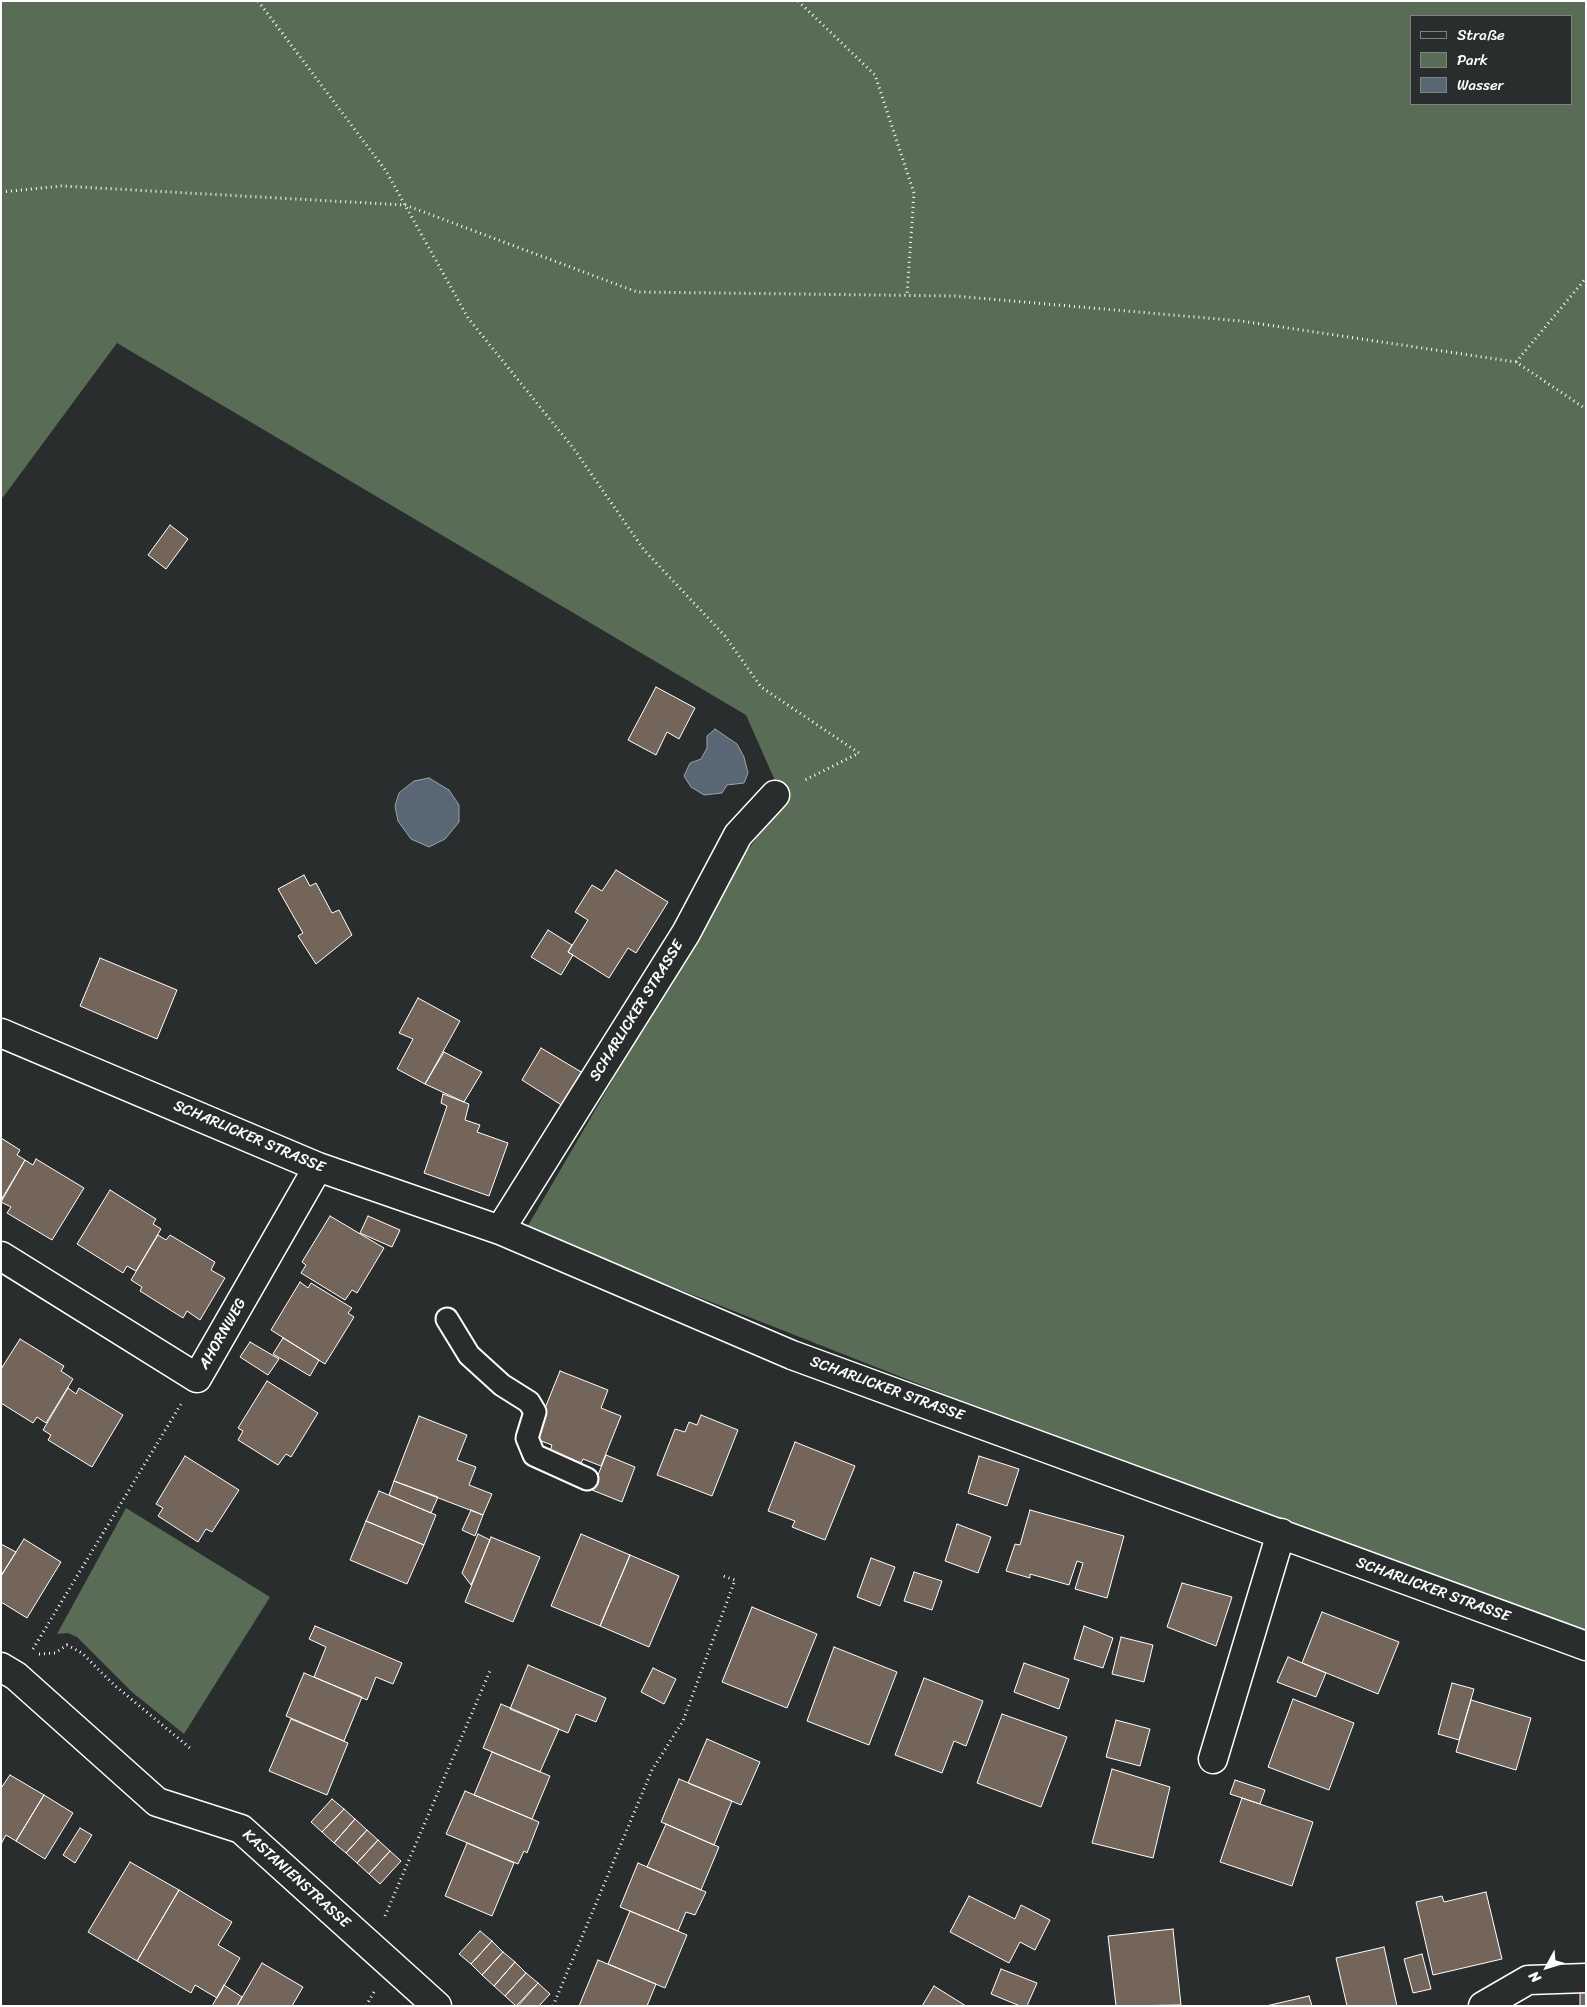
<!DOCTYPE html>
<meta charset="utf-8">
<style>
body{margin:0}
#map{position:relative;width:1587px;height:2007px;overflow:hidden;background:#2a2d2e;font-family:Sriracha,sans-serif}
canvas{display:block}
.frame{position:absolute;inset:0;border:2px solid #fff;pointer-events:none}
.legend{position:absolute;left:1410px;top:15px;width:162px;height:90px;box-sizing:border-box;background:#2a2d2e;border:1px solid #7f8182;margin:0;padding:6px 9px;list-style:none;font-size:15px;color:#fff}
.legend li{display:flex;align-items:center;gap:10px;height:25px}
.legend b{width:25px;border:1px solid #7f8182}
.north{position:absolute;left:1522px;top:1942px;width:50px;height:50px;-webkit-text-stroke:4px #2a2d2e;paint-order:stroke;rotate:231deg;font-size:14px;font-weight:700;line-height:20px;text-align:center;color:#fff}
.north::after{content:'';display:block;margin:auto;width:18px;height:22px;background:#fff;clip-path:polygon(50% 0,100% 100%,50% 72%,0 100%)}
</style>
<div id="map">
<canvas width="1587" height="2007"></canvas>
<div class="frame"></div>
<ul class="legend">
<li><b style="height:6px;background:#2a2d2e"></b>Straße</li>
<li><b style="height:14px;background:#596c56"></b>Park</li>
<li><b style="height:14px;background:#596775"></b>Wasser</li>
</ul>
<div class="north">N</div>
</div>
<script>
const context = document.querySelector('canvas').getContext('2d');
context.lineJoin = 'round';
function paint(path, color) {
  context.fillStyle = color;
  context.fill(path, 'evenodd');
}
function poly(rows) {
  const path = new Path2D();
  for (const r of rows) {
    path.moveTo(r[0], r[1]);
    for (let i = 2; i < r.length; i += 2) path.lineTo(r[i], r[i + 1]);
  }
  return path;
}
function strokePath(path, color, width, dash) {
  context.strokeStyle = color;
  context.lineWidth = width;
  context.lineCap = dash ? 'butt' : 'round';
  context.setLineDash(dash || []);
  context.stroke(path);
}
function drawText(font, color, halo, rows, align = 'center') {
  context.font = font + ' Sriracha,sans-serif';
  context.lineWidth = 4.5;
  context.setLineDash([]);
  context.textBaseline = 'middle';
  context.strokeStyle = halo;
  context.fillStyle = color;
  for (const [text, x, y, turn = 0] of rows) {
    context.save();
    context.translate(x, y);
    context.rotate((+turn || 0) * Math.PI / 180);
    context.textAlign = isNaN(turn) ? turn : align;
    if (halo) context.strokeText(text, 0, 0);
    context.fillText(text, 0, 0);
    context.restore();
  }
}
const green = poly([
 [1,1,1586,1,1586,1630,1043,1433,526,1229,741,859,784,801,746,715,117,343,1,500],
 [1411,16,1571,16,1571,104,1411,104],
 [126,1508,270,1597,184,1734,132,1692,77,1637,68,1633,57,1634]
]);
const water = poly([
 [715,729,737,744,744,757,748,773,744,783,727,785,722,793,704,795,691,787,684,776,690,763,701,759,707,748,707,736,715,729],
 [429,778,449,790,459,805,459,822,445,839,429,847,411,839,398,821,395,806,399,793,414,781,429,778]
]);
const building = poly([
 [170,525,188,539,166,569,148,555,170,525],
 [656,687,695,708,679,739,667,732,656,755,628,740,656,687],
 [616,870,668,902,636,953,628,948,609,978,568,952,588,920,575,912,592,885,602,891,616,870],
 [304,875,310,886,316,883,332,913,339,910,352,935,316,964,298,936,303,933,278,889,304,875],
 [548,930,572,945,568,952,573,955,561,975,531,957,548,930],
 [100,958,177,990,157,1039,80,1006,100,958],
 [418,998,460,1021,425,1084,397,1069,413,1039,399,1033,418,998],
 [541,1048,583,1073,563,1106,522,1080,541,1048],
 [444,1052,482,1072,464,1102,425,1084,444,1052],
 [443,1094,469,1104,465,1120,480,1125,477,1132,508,1143,489,1196,424,1173,447,1106,441,1103,443,1094],
 [1,1138,20,1150,17,1155,25,1160,1,1200,1,1138],
 [36,1159,84,1188,52,1240,7,1213,11,1207,1,1202,25,1160,33,1165,36,1159],
 [110,1190,156,1219,153,1224,161,1229,136,1271,127,1266,123,1273,77,1244,110,1190],
 [330,1216,384,1248,357,1293,352,1290,345,1300,301,1273,306,1265,302,1262,330,1216],
 [368,1216,400,1230,392,1247,360,1233,368,1216],
 [158,1235,166,1240,170,1235,215,1262,211,1270,225,1278,200,1320,187,1311,183,1318,140,1291,142,1287,131,1280,158,1235],
 [300,1282,308,1288,311,1283,352,1308,348,1313,354,1317,325,1364,271,1330,300,1282],
 [283,1338,319,1360,310,1376,273,1354,283,1338],
 [20,1339,64,1366,61,1371,73,1379,46,1423,37,1417,33,1423,1,1403,1,1369,20,1339],
 [250,1342,279,1359,268,1375,240,1357,250,1342],
 [560,1371,608,1390,601,1408,621,1416,601,1466,583,1459,581,1463,550,1451,552,1445,533,1438,560,1371],
 [267,1381,318,1413,291,1457,286,1454,278,1465,238,1440,243,1431,238,1428,267,1381],
 [68,1388,76,1394,79,1388,123,1415,92,1467,48,1440,51,1435,43,1430,68,1388],
 [701,1415,738,1430,712,1496,657,1475,675,1429,685,1432,689,1422,697,1425,701,1415],
 [419,1416,467,1435,457,1460,476,1467,469,1485,492,1494,483,1515,394,1481,419,1416],
 [795,1442,855,1466,825,1540,792,1527,795,1521,768,1511,795,1442],
 [606,1455,635,1467,622,1502,592,1490,606,1455],
 [185,1456,239,1490,212,1532,206,1529,198,1542,158,1516,163,1508,156,1504,185,1456],
 [979,1456,1019,1469,1007,1506,968,1493,979,1456],
 [394,1481,438,1497,431,1513,389,1495,394,1481],
 [379,1491,436,1515,424,1545,366,1521,379,1491],
 [471,1510,483,1515,475,1536,462,1530,471,1510],
 [1030,1510,1124,1536,1107,1598,1075,1589,1083,1563,1077,1561,1069,1585,1030,1574,1030,1578,1006,1571,1015,1544,1020,1545,1030,1510],
 [366,1521,424,1545,407,1584,350,1560,366,1521],
 [957,1524,991,1537,978,1573,945,1561,957,1524],
 [478,1534,490,1540,471,1585,462,1573,478,1534],
 [581,1534,630,1555,600,1626,551,1606,581,1534],
 [491,1537,540,1557,513,1622,465,1602,491,1537],
 [24,1539,61,1562,27,1618,1,1602,1,1576,24,1539],
 [1,1544,16,1552,1,1576,1,1544],
 [630,1555,679,1576,649,1647,600,1626,630,1555],
 [871,1558,895,1567,880,1606,857,1597,871,1558],
 [914,1572,942,1581,932,1610,904,1601,914,1572],
 [1182,1583,1232,1597,1216,1646,1167,1627,1182,1583],
 [752,1607,817,1634,787,1708,722,1682,752,1607],
 [1322,1612,1399,1642,1378,1694,1302,1663,1322,1612],
 [315,1626,402,1663,393,1684,376,1677,367,1700,314,1677,326,1647,309,1639,315,1626],
 [1084,1626,1113,1638,1103,1668,1074,1659,1084,1626],
 [1121,1637,1153,1645,1144,1682,1112,1674,1121,1637],
 [834,1647,897,1672,869,1745,807,1721,834,1647],
 [1288,1657,1326,1673,1316,1697,1277,1682,1288,1657],
 [1024,1663,1069,1679,1059,1709,1014,1692,1024,1663],
 [528,1665,606,1698,596,1722,576,1714,568,1733,510,1709,528,1665],
 [653,1668,676,1679,664,1704,641,1692,653,1668],
 [304,1673,362,1697,344,1741,286,1716,304,1673],
 [924,1678,983,1701,966,1746,954,1741,942,1773,895,1755,924,1678],
 [1452,1683,1474,1689,1459,1740,1438,1734,1452,1683],
 [1293,1699,1354,1723,1329,1790,1268,1767,1293,1699],
 [1471,1700,1531,1718,1516,1770,1456,1752,1471,1700],
 [501,1704,559,1729,540,1772,483,1748,501,1704],
 [1002,1714,1067,1737,1041,1807,977,1783,1002,1714],
 [291,1719,348,1743,327,1795,269,1771,291,1719],
 [1116,1720,1150,1729,1140,1766,1106,1757,1116,1720],
 [707,1739,760,1762,741,1805,688,1783,707,1739],
 [492,1752,550,1776,532,1819,474,1795,492,1752],
 [1112,1769,1170,1787,1153,1858,1092,1843,1112,1769],
 [10,1775,44,1795,16,1841,6,1835,1,1844,1,1788,10,1775],
 [679,1779,732,1801,714,1845,661,1822,679,1779],
 [1235,1780,1265,1790,1260,1804,1230,1794,1235,1780],
 [465,1791,539,1822,527,1853,524,1851,518,1864,446,1834,465,1791],
 [44,1795,73,1813,45,1859,16,1841,44,1795],
 [1242,1798,1313,1822,1292,1886,1220,1862,1242,1798],
 [332,1799,344,1809,322,1832,311,1822,332,1799],
 [344,1809,355,1819,334,1843,322,1832,344,1809],
 [355,1819,367,1830,346,1853,334,1843,355,1819],
 [666,1824,719,1847,701,1890,647,1867,666,1824],
 [80,1828,92,1835,75,1863,63,1855,80,1828],
 [367,1830,378,1840,357,1863,346,1853,367,1830],
 [378,1840,390,1851,369,1874,357,1863,378,1840],
 [467,1843,514,1863,492,1916,445,1896,467,1843],
 [390,1851,401,1861,380,1884,369,1874,390,1851],
 [130,1862,179,1890,137,1961,88,1932,130,1862],
 [638,1863,706,1892,695,1915,686,1912,678,1931,620,1907,638,1863],
 [179,1890,232,1922,218,1945,240,1958,217,1998,195,1985,191,1993,137,1961,179,1890],
 [1486,1892,1502,1959,1433,1975,1416,1902,1442,1896,1444,1902,1486,1892],
 [969,1896,1015,1919,1021,1905,1050,1920,1035,1950,1020,1942,1009,1963,950,1932,969,1896],
 [630,1911,687,1935,665,1988,608,1964,630,1911],
 [1173,1929,1181,2005,1116,2006,1108,1936,1173,1929],
 [480,1931,492,1941,471,1964,459,1954,480,1931],
 [492,1941,503,1952,482,1975,471,1964,492,1941],
 [1384,1947,1397,2006,1347,2006,1336,1958,1384,1947],
 [503,1952,515,1962,494,1986,482,1975,503,1952],
 [1422,1954,1431,1989,1413,1993,1404,1959,1422,1954],
 [598,1960,656,1984,647,2006,579,2006,598,1960],
 [515,1962,526,1973,505,1996,494,1986,515,1962],
 [262,1963,303,1987,292,2006,237,2006,262,1963],
 [1001,1969,1037,1983,1027,2006,1020,2006,991,1994,1001,1969],
 [526,1973,538,1983,516,2006,505,1996,526,1973],
 [538,1983,550,1994,539,2006,518,2006,538,1983],
 [224,1985,242,1997,237,2006,212,2006,224,1985],
 [934,1986,966,2006,922,2006,934,1986],
 [1586,1990,1586,2006,1580,2006,1580,1991,1586,1990],
 [1309,1996,1312,2006,1266,2006,1309,1996]
]);
const path = poly([
 [258,1,386,171,468,318,574,449,644,550,725,636,761,687,859,753,803,781],
 [798,1,875,75,914,193,907,295],
 [1,192,61,186,405,205,637,292,955,296,1241,321,1516,362,1586,409],
 [1516,362,1586,278],
 [33,1649,181,1404],
 [39,1654,55,1653,67,1645,82,1653,113,1684,190,1748],
 [385,1916,490,1671],
 [366,2006,374,1992],
 [553,2006,652,1770,683,1721,735,1580,720,1575]
]);
const lane = poly([
 [447,1319,469,1355,502,1385,529,1402,535,1412,527,1438,534,1455,587,1479]
]);
const street = poly([
 [1,1033,318,1167,500,1230,792,1355,1586,1646],
 [500,1230,686,933,738,835,775,795],
 [1,1256,197,1378,318,1167],
 [1,1667,16,1676,157,1802,241,1829,437,2006],
 [1213,1759,1281,1533],
 [1483,2006,1528,1980,1586,1978]
]);
const streetNames = [
 ["SCHARLICKER STRASSE",637,1011,-58],
 ["SCHARLICKER STRASSE",249,1137,23],
 ["AHORNWEG",223,1334,-60],
 ["SCHARLICKER STRASSE",887,1389,20],
 ["SCHARLICKER STRASSE",1433,1590,20],
 ["KASTANIENSTRASSE",296,1879,42]
];
paint(green, '#596c56');
paint(water, '#596775');
strokePath(water, '#9ba4ac', 1);
paint(building, '#74655a');
strokePath(building, '#fff', 1);
strokePath(lane, '#fff', 25);
strokePath(street, '#fff', 31);
strokePath(path, '#fff', 3, [1, 4]);
strokePath(lane, '#2a2d2e', 21);
strokePath(street, '#2a2d2e', 28);
drawText('15px', '#fff', '#2a2d2e', streetNames);
</script>
